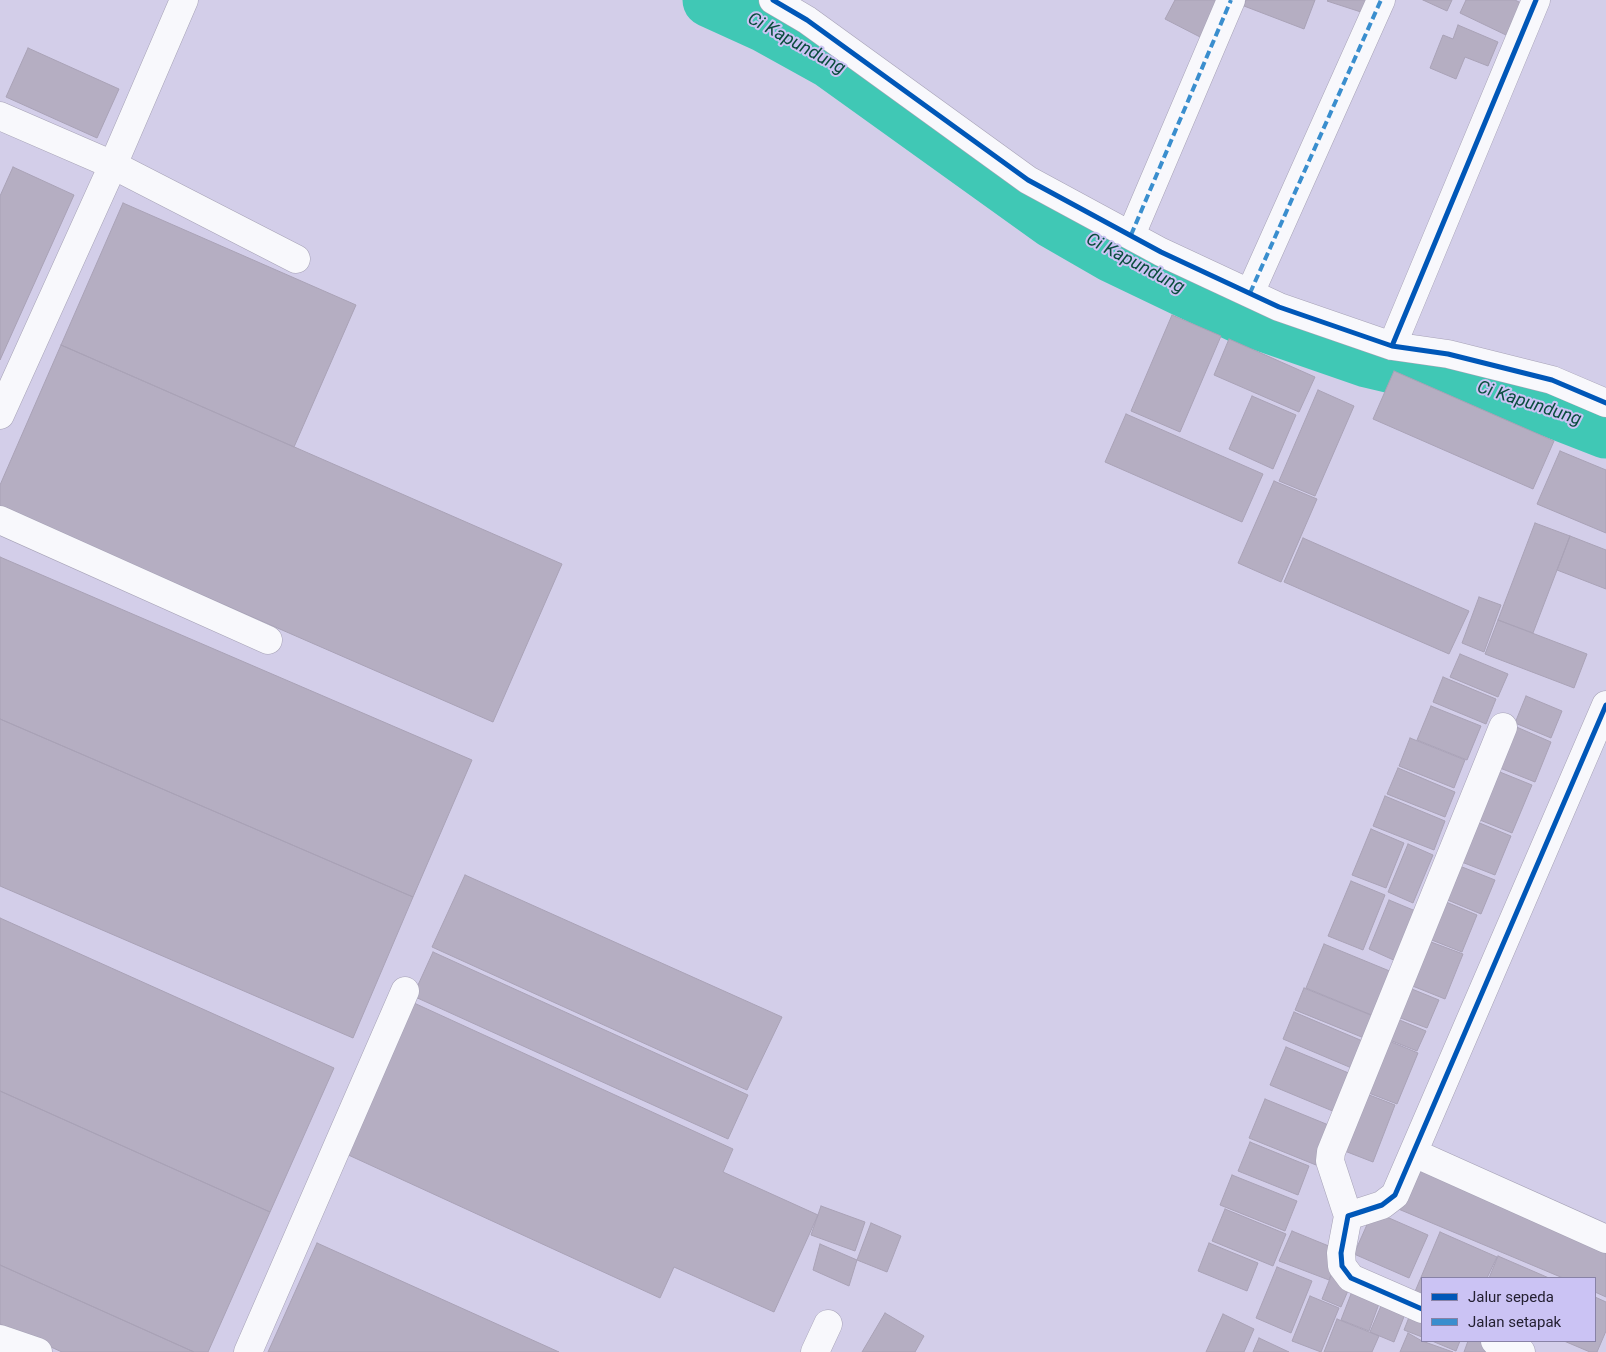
<!DOCTYPE html>
<style>
body{margin:0}
#map{position:relative;width:1606px;height:1352px;overflow:hidden;background:#d3cee9;font-family:Roboto,sans-serif}
canvas{display:block}
.legend{position:absolute;left:1421px;top:1277px;width:175px;height:65px;box-sizing:border-box;background:#cbc3f4;border:1px solid #8882a6;margin:0;padding:6px 9px;list-style:none;font-size:15px;color:#242032}
.legend li{display:flex;align-items:center;gap:10px;height:25px}
.legend b{width:25px;border:1px solid #8882a6}
</style>
<div id="map">
<canvas width="1606" height="1352"></canvas>
<ul class="legend">
<li><b style="height:6px;background:#0057b8"></b>Jalur sepeda</li>
<li><b style="height:6px;background:#3a8ece"></b>Jalan setapak</li>
</ul>
</div>
<script>
const context = document.querySelector('canvas').getContext('2d');
context.lineJoin = 'round';
function poly(rows) {
  const path = new Path2D();
  for (const r of rows) {
    path.moveTo(r[0], r[1]);
    for (let i = 2; i < r.length; i += 2) path.lineTo(r[i], r[i + 1]);
  }
  return path;
}
function strokePath(path, color, width, dash) {
  context.strokeStyle = color;
  context.lineWidth = width;
  context.lineCap = dash ? 'butt' : 'round';
  context.setLineDash(dash || []);
  context.stroke(path);
}
function paint(path, color) {
  context.fillStyle = color;
  context.fill(path, 'evenodd');
}
function drawText(font, color, halo, rows, align = 'center') {
  context.font = font + ' Roboto,sans-serif';
  context.lineWidth = 4;
  context.setLineDash([]);
  context.textBaseline = 'middle';
  context.strokeStyle = halo;
  context.fillStyle = color;
  for (const [text, x, y, turn = 0] of rows) {
    context.save();
    context.translate(x, y);
    context.rotate((+turn || 0) * Math.PI / 180);
    context.textAlign = isNaN(turn) ? turn : align;
    if (halo) context.strokeText(text, 0, 0);
    context.fillText(text, 0, 0);
    context.restore();
  }
}
const river = poly([
 [710,0,765,25,830,61,1053,221,1112,255,1183,289,1240,316,1367,360,1511,394,1606,431]
]);
const building = poly([
 [1175,0,1221,0,1202,38,1165,19,1175,0],
 [1246,0,1315,0,1304,29,1244,6,1246,0],
 [1328,0,1370,0,1364,13,1327,1,1328,0],
 [1423,0,1452,0,1447,11,1423,0],
 [1466,0,1515,0,1521,3,1506,35,1460,13,1466,0],
 [1458,25,1498,42,1488,66,1465,57,1456,79,1430,68,1443,35,1453,39,1458,25],
 [28,48,119,89,97,138,6,97,28,48],
 [13,167,74,195,0,360,0,196,13,167],
 [123,203,356,305,294,447,61,345,123,203],
 [1172,315,1221,336,1180,432,1131,411,1172,315],
 [1229,339,1315,377,1299,412,1214,375,1229,339],
 [61,345,562,564,493,722,0,507,0,485,61,345],
 [1394,371,1554,441,1533,489,1373,419,1394,371],
 [1318,390,1354,406,1315,496,1279,481,1318,390],
 [1252,396,1296,415,1273,469,1229,449,1252,396],
 [1126,414,1263,474,1242,522,1105,462,1126,414],
 [1560,451,1606,470,1606,533,1537,504,1560,451],
 [1274,481,1317,499,1281,582,1238,563,1274,481],
 [1535,523,1570,536,1533,633,1498,620,1535,523],
 [1570,536,1606,550,1606,589,1557,570,1570,536],
 [1303,538,1469,611,1449,654,1284,582,1303,538],
 [0,557,472,760,413,897,0,719,0,557],
 [1479,597,1501,605,1484,652,1462,643,1479,597],
 [1498,620,1587,654,1574,688,1485,654,1498,620],
 [1460,654,1508,674,1498,697,1450,677,1460,654],
 [1443,677,1496,699,1486,724,1433,702,1443,677],
 [1526,696,1562,711,1551,738,1515,723,1526,696],
 [1431,706,1481,726,1467,760,1417,740,1431,706],
 [0,719,413,897,353,1038,0,886,0,719],
 [1512,725,1551,742,1535,782,1495,766,1512,725],
 [1410,738,1465,760,1454,788,1399,766,1410,738],
 [1398,768,1455,792,1445,817,1387,794,1398,768],
 [1490,768,1532,785,1512,833,1470,816,1490,768],
 [1385,796,1445,821,1434,850,1373,826,1385,796],
 [1470,819,1511,836,1495,875,1454,859,1470,819],
 [1371,829,1404,843,1386,888,1352,875,1371,829],
 [1408,844,1433,855,1413,903,1388,892,1408,844],
 [1452,863,1495,880,1481,914,1438,896,1452,863],
 [465,875,782,1017,747,1090,432,947,465,875],
 [1351,881,1385,895,1363,950,1328,936,1351,881],
 [1439,899,1477,915,1462,952,1424,937,1439,899],
 [1389,900,1418,912,1398,962,1369,949,1389,900],
 [0,918,334,1068,270,1212,0,1091,0,918],
 [1423,939,1463,954,1445,999,1405,983,1423,939],
 [1324,944,1392,972,1374,1016,1306,988,1324,944],
 [433,952,748,1095,728,1139,413,996,433,952],
 [1402,985,1439,1000,1427,1028,1390,1014,1402,985],
 [1304,988,1373,1016,1364,1038,1295,1010,1304,988],
 [414,1003,733,1149,723,1172,818,1215,774,1312,674,1267,660,1298,344,1153,414,1003],
 [1294,1012,1365,1042,1354,1069,1283,1039,1294,1012],
 [1390,1016,1426,1031,1417,1051,1382,1037,1390,1016],
 [1382,1038,1418,1053,1397,1104,1361,1090,1382,1038],
 [1286,1047,1351,1074,1335,1112,1270,1085,1286,1047],
 [0,1091,270,1212,208,1352,194,1352,0,1265,0,1091],
 [1359,1091,1395,1105,1373,1162,1337,1148,1359,1091],
 [1265,1099,1331,1126,1316,1165,1249,1138,1265,1099],
 [1250,1142,1309,1166,1298,1195,1238,1171,1250,1142],
 [1413,1167,1606,1248,1606,1297,1595,1292,1595,1278,1563,1278,1396,1208,1413,1167],
 [1232,1175,1297,1201,1285,1231,1220,1205,1232,1175],
 [821,1206,865,1222,855,1251,811,1235,821,1206],
 [1225,1209,1286,1234,1273,1266,1212,1241,1225,1209],
 [1373,1211,1428,1235,1409,1278,1354,1254,1373,1211],
 [871,1223,901,1236,887,1272,857,1260,871,1223],
 [1292,1231,1341,1251,1329,1280,1279,1261,1292,1231],
 [1440,1232,1497,1257,1487,1278,1422,1278,1422,1298,1414,1294,1440,1232],
 [317,1243,559,1352,268,1352,317,1243],
 [1209,1243,1258,1263,1247,1291,1198,1271,1209,1243],
 [820,1244,857,1260,849,1286,813,1270,820,1244],
 [1498,1256,1549,1278,1489,1278,1498,1256],
 [0,1265,194,1352,62,1352,0,1324,0,1265],
 [1277,1267,1312,1281,1291,1333,1256,1318,1277,1267],
 [1333,1271,1353,1279,1341,1307,1322,1299,1333,1271],
 [1356,1281,1383,1293,1369,1331,1341,1320,1356,1281],
 [1386,1294,1409,1304,1394,1342,1370,1332,1386,1294],
 [1310,1296,1339,1308,1321,1352,1292,1341,1310,1296],
 [1595,1297,1606,1302,1606,1331,1597,1352,1590,1352,1564,1341,1595,1341,1595,1297],
 [1413,1307,1422,1311,1422,1337,1404,1330,1413,1307],
 [885,1313,924,1336,915,1352,862,1352,885,1313],
 [1223,1314,1254,1329,1244,1352,1206,1352,1223,1314],
 [1337,1319,1379,1336,1372,1352,1324,1352,1337,1319],
 [1408,1333,1422,1341,1453,1352,1400,1352,1408,1333],
 [1259,1338,1289,1352,1253,1352,1259,1338],
 [1432,1341,1460,1341,1456,1351,1432,1341],
 [1468,1341,1490,1341,1485,1352,1464,1352,1468,1341]
]);
const minor = poly([
 [773,0,807,20,1028,180,1161,252,1279,307,1392,346,1448,354,1552,380,1606,403],
 [0,116,113,165,296,259],
 [1131,235,1231,0],
 [1250,293,1381,0],
 [1392,346,1536,0],
 [0,415,113,165,184,0],
 [0,520,268,640],
 [1414,1153,1606,1239],
 [1348,1216,1330,1161,1331,1152,1503,727],
 [1422,1309,1351,1278,1342,1266,1341,1253,1348,1216,1382,1205,1395,1195,1606,705],
 [0,1339,38,1352],
 [1495,1341,1521,1352],
 [248,1352,405,991],
 [815,1352,828,1324]
]);
const quiet = poly([
 [1131,235,1231,0],
 [1250,293,1381,0]
]);
const cycleway = poly([
 [773,0,807,20,1028,180,1161,252,1279,307,1392,346,1448,354,1552,380,1606,403],
 [1392,346,1536,0],
 [1422,1309,1351,1278,1342,1266,1341,1253,1348,1216,1382,1205,1395,1195,1606,705]
]);
const waterNames = [
 ["Ci Kapundung",796,44,29],
 ["Ci Kapundung",1135,264,28],
 ["Ci Kapundung",1529,404,18]
];
strokePath(river, '#40c8b5', 55);
paint(building, '#b5aec2');
strokePath(building, '#a9a2b6', 1);
strokePath(minor, '#a6a2b6', 29);
strokePath(minor, '#f8f8fc', 28);
strokePath(quiet, '#3a8ece', 4, [8, 4]);
strokePath(cycleway, '#0057b8', 5);
drawText('italic 18px', '#0a4d3e', '#cbc3f4', waterNames);
</script>
